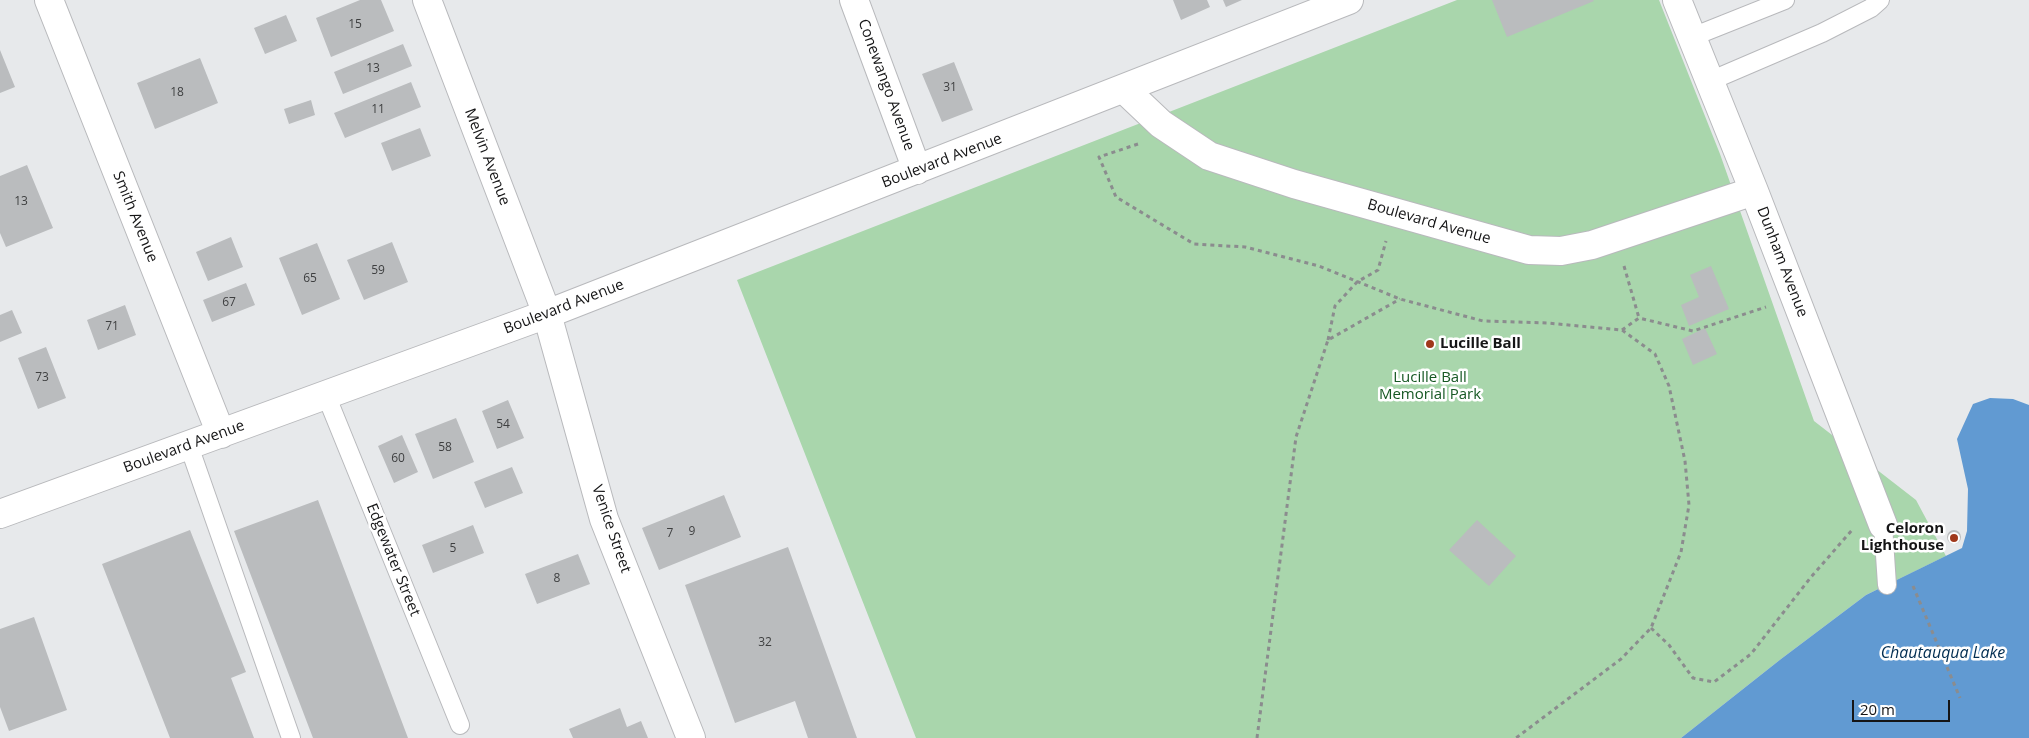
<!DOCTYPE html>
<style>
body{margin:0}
#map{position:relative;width:2029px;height:738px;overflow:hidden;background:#e7e9eb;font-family:"Open Sans",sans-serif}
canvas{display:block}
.scale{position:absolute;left:1852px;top:700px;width:98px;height:22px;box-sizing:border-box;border:2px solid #151516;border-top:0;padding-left:6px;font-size:15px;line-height:18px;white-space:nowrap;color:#151516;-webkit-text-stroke:4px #fff;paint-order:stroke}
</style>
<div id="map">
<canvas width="2029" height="738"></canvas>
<div class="scale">20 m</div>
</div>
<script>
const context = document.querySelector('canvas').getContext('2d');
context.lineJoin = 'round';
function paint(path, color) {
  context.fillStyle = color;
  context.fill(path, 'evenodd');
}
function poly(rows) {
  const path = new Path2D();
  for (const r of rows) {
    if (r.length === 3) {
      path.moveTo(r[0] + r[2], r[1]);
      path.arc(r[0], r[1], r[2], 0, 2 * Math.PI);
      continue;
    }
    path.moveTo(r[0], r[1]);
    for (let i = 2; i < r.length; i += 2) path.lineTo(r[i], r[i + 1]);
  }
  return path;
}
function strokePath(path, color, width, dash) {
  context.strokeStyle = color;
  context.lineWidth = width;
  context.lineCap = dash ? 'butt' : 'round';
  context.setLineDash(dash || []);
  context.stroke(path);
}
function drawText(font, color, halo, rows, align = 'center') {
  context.font = font + ' "Open Sans",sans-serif';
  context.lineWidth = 5;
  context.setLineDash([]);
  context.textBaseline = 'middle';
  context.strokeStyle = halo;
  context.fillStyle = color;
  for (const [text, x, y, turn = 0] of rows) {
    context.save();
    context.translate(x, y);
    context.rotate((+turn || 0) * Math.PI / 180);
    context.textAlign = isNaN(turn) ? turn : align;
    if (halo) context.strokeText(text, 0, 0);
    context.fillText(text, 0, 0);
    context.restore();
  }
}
const green = poly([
 [1457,0,1659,0,1720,154,1814,421,1916,500,1946,556,1866,595,1781,659,1681,738,916,738,737,280]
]);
const water = poly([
 [1990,398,2013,399,2029,405,2029,738,1681,738,1781,659,1866,595,1962,548,1967,531,1968,489,1957,439,1973,404]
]);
const building = poly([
 [360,0,381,0,394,31,331,57,316,18],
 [1173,0,1207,0,1210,7,1181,20],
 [1223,0,1242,0,1226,7],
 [1492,0,1593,0,1594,1,1507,37],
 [286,15,297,41,265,54,254,28],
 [403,44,412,66,343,94,334,72],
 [0,50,15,87,0,93],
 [200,58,218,103,155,129,137,83],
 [954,62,973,110,942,122,922,74],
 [411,82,421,107,345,138,334,113],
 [311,100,315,115,289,124,284,109],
 [420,128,431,156,392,171,381,143],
 [27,165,53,228,6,247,0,233,0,176],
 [231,237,243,267,208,281,196,252],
 [392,242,408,282,364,300,347,260],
 [317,243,340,299,302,315,279,258],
 [1711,266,1729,309,1689,326,1681,305,1699,297,1690,275],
 [246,283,255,305,212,322,203,300],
 [125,305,136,335,98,350,87,320],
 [12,310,22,333,0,342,0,315],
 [1705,328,1717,354,1693,365,1682,339],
 [46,347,66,398,38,409,18,358],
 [508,400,524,438,497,449,482,411],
 [456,418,474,462,433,479,415,434],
 [402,435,418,472,394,483,378,446],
 [512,467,523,493,485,508,474,482],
 [724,495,741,537,659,570,642,528],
 [318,500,408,738,313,738,234,531],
 [1477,520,1516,556,1489,586,1449,550],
 [473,525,484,553,433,573,422,545],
 [1954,537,7],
 [190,530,246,672,231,678,254,738,170,738,102,564],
 [788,547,857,738,808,738,795,701,735,723,685,585],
 [578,554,590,584,537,604,525,574],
 [34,617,67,710,9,731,0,707,0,629],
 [620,708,627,727,641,721,648,738,573,738,569,729]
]);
const path = poly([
 [1138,144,1099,157,1116,197,1194,244,1245,247,1319,266,1400,299,1483,321,1547,323,1622,330,1655,354,1669,386,1685,461,1689,505,1681,552,1651,628,1621,659,1516,738],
 [1624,266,1639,318],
 [1622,330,1639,318,1693,331,1766,307],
 [1328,340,1335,306,1357,282,1378,270,1386,241],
 [1913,586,1960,698],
 [1651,628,1669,645,1693,678,1714,682,1751,654,1811,577,1853,529],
 [1257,738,1296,437,1328,340,1400,299]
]);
const lane = poly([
 [1692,37,1785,0],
 [1710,81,1822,33,1871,8,1880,0],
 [326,395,460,725],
 [189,446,291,738],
 [1883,525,1887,585]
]);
const street = poly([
 [49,0,221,434],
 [427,0,547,314,604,519,691,738],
 [854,0,917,170],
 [1677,0,1754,191,1883,525],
 [1124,89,1161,124,1209,156,1294,184,1529,250,1561,251,1592,245,1754,191],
 [0,514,547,314,1349,0]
]);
const markers = [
 [1430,344,5,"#a0381b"],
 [1954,538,5,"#a0381b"]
];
const numberNames = [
 ["15",355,25],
 ["13",373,69],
 ["31",950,88],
 ["18",177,93],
 ["11",378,110],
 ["13",21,202],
 ["59",378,271],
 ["65",310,279],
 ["67",229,303],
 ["71",112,327],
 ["73",42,378],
 ["54",503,425],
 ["58",445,448],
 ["60",398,459],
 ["9",692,532],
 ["7",670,534],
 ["5",453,549],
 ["8",557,579],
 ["32",765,643]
];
const streetNames = [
 ["Conewango Avenue",886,85,70],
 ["Melvin Avenue",487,157,69],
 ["Boulevard Avenue",942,161,-21],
 ["Smith Avenue",135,217,68],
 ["Boulevard Avenue",1429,222,16],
 ["Dunham Avenue",1782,262,69],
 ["Boulevard Avenue",564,307,-21],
 ["Boulevard Avenue",184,447,-20],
 ["Venice Street",611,529,71],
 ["Edgewater Street",393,560,68]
];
const poiNames = [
 ["Lucille Ball",1440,344],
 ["Celoron",1944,529,"right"],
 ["Lighthouse",1944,546,"right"]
];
const parkNames = [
 ["Lucille Ball",1430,378],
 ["Memorial Park",1430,395]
];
const waterNames = [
 ["Chautauqua Lake",1943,653]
];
paint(green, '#a9d6ac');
paint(water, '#619ad2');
paint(building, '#babcbe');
strokePath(lane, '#b8b9bc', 20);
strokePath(street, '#b8b9bc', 30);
strokePath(path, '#8b8c8e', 3, [4, 4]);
strokePath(lane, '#fff', 18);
strokePath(street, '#fff', 28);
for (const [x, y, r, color] of markers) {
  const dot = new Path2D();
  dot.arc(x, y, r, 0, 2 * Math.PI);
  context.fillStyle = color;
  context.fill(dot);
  strokePath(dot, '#fff', 2);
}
drawText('12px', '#3e3f40', null, numberNames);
drawText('15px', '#151516', '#fff', streetNames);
drawText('bold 15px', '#151516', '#fff', poiNames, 'left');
drawText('15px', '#165823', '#fff', parkNames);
drawText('italic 16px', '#012d51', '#fff', waterNames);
</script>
